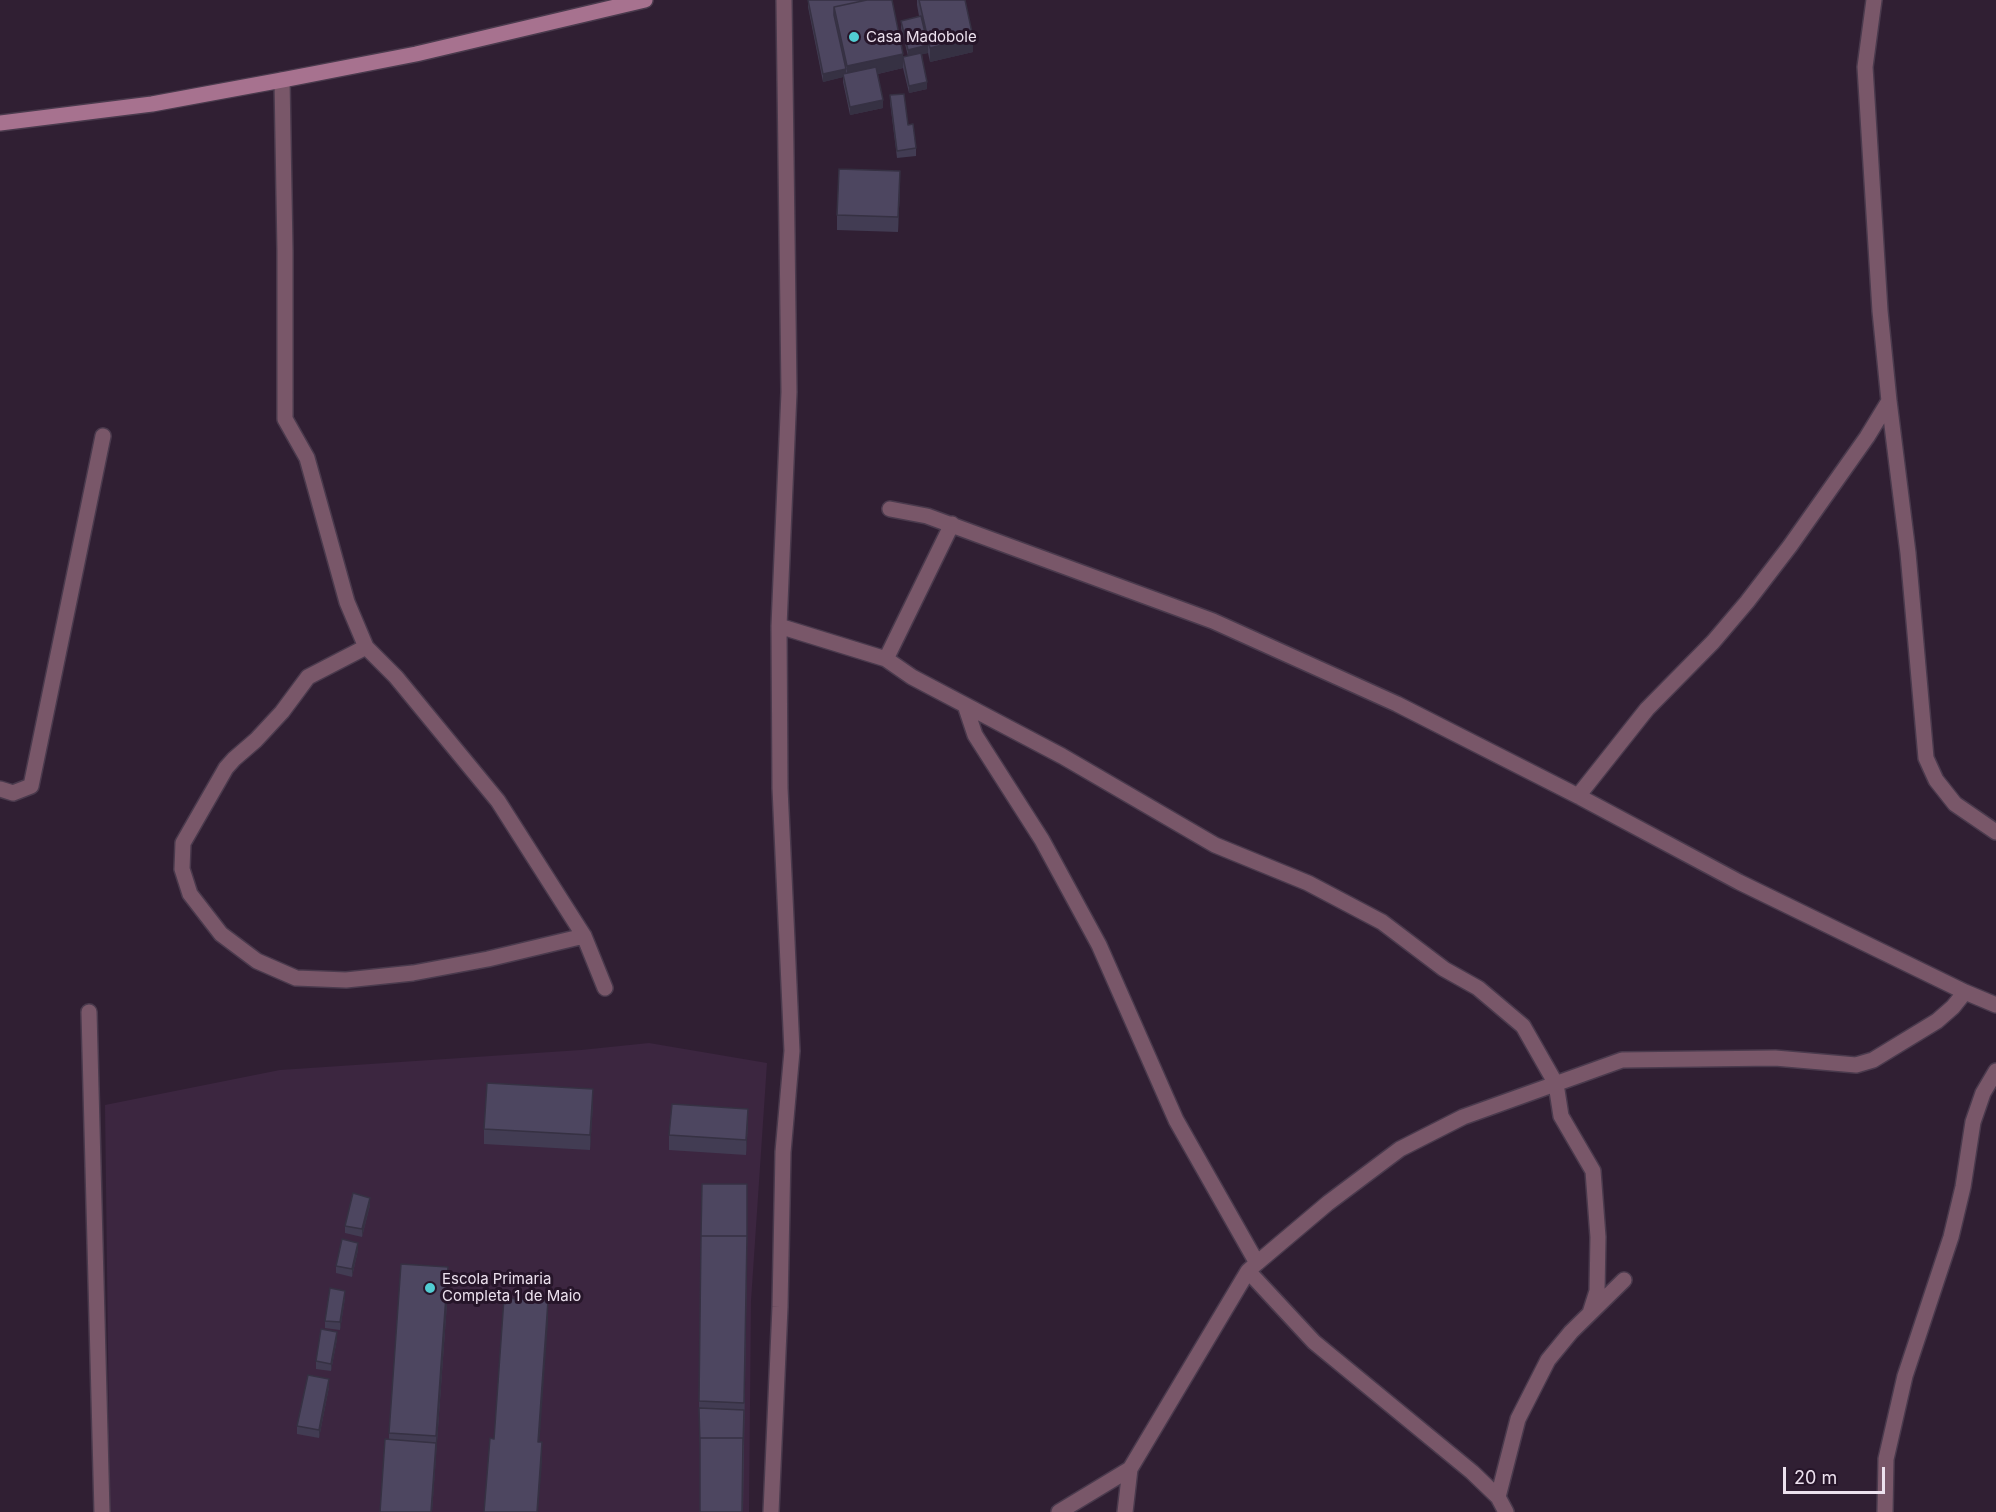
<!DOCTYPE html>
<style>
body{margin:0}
#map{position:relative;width:1996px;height:1512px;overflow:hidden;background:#301f33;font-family:Inter,sans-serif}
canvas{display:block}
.scale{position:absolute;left:1783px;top:1467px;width:102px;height:27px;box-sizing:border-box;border:3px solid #ece1ee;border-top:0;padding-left:8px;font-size:18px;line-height:21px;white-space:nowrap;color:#ece1ee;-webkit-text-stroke:4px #261529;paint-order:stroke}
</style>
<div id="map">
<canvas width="1996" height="1512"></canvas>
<div class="scale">20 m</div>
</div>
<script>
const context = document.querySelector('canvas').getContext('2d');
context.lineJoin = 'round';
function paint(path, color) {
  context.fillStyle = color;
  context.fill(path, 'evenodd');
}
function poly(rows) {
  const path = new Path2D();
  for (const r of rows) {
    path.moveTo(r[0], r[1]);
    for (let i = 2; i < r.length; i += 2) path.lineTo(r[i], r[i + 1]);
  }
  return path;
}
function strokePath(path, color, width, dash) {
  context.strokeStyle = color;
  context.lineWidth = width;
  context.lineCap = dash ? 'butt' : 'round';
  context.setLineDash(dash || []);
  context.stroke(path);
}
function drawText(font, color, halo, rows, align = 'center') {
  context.font = font + ' Inter,sans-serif';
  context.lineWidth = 6;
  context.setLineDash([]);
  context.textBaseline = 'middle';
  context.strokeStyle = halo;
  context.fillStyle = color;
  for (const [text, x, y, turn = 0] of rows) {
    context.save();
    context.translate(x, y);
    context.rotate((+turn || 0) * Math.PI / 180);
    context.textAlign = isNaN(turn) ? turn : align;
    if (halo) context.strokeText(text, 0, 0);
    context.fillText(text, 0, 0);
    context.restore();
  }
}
const built = poly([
 [649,1043,767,1063,751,1301,749,1512,110,1512,105,1105,280,1070,581,1050]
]);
const minor = poly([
 [1874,0,1865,67,1880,311,1889,401,1908,553,1926,758,1936,780,1955,804,1996,832],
 [282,80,285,251,285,419,307,458,347,602,366,647,396,677,498,801,584,936,605,988],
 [890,509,927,516,1213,621,1397,704,1578,796,1739,882,1965,992,1996,1005],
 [779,626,886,659,912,677,1062,756,1215,845,1308,883,1382,922,1444,969,1478,988,1523,1026,1556,1084,1561,1116,1593,1171,1598,1237,1597,1291,1590,1313],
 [366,647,308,677,282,712,256,740,234,759,226,768,183,843,182,869,190,894,221,934,257,961,296,978,346,980,413,973,488,959,584,936],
 [886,659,952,524],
 [965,705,975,735,1042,840,1099,945,1176,1120,1257,1263,1248,1271,1314,1342,1472,1472,1498,1497,1506,1512],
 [0,789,13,793,31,786,103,436],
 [1578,796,1647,709,1713,642,1747,602,1790,546,1867,437,1889,401],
 [89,1012,102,1512],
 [1257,1263,1328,1203,1400,1149,1463,1117,1622,1060,1775,1058,1856,1065,1873,1060,1937,1021,1953,1007,1965,992],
 [1498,1497,1518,1419,1548,1360,1571,1332,1624,1280],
 [771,1512,780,1307,783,1152,792,1051,780,788,779,626,789,392,784,0],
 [1059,1512,1130,1469,1248,1271],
 [1125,1512,1130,1469],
 [1885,1512,1886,1459,1905,1376,1951,1237,1963,1187,1973,1122,1983,1093,1996,1071]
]);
const secondary = poly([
 [0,123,152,104,282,80,416,54,645,0]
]);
const wall = poly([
 [808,0,892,0,903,57,908,56,901,28,901,21,919,16,917,5,917,0,965,0,973,52,930,62,928,53,922,54,927,89,909,93,903,68,878,74,883,108,850,115,843,82,843,77,823,82,808,7],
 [890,95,908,125,916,148,916,156,897,158,890,102],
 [900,186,898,232,837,230,837,215],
 [593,1104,590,1150,484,1144,484,1129],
 [748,1124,746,1155,669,1150,669,1135],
 [370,1205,362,1237,345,1233,345,1226],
 [358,1250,352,1277,336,1273,336,1266],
 [747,1258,743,1512,700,1455,699,1401],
 [448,1289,432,1512,389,1440,389,1433],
 [345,1298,340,1330,325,1328,325,1321],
 [337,1339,331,1371,316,1369,316,1361],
 [329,1387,319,1438,297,1434,297,1426]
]);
const shadedWall = poly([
 [973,37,973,52,930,62,930,48],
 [928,45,928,53,908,58,908,50],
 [903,54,903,68,847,81,847,66],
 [846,69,846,76,843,74,843,77,823,82,823,74],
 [927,82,927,89,909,93,909,86],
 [883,100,883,108,850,115,850,107],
 [900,171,900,186,898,232,898,217],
 [593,1089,593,1104,590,1150,590,1135],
 [748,1109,748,1124,746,1155,746,1140],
 [370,1198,370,1205,362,1237,362,1229],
 [358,1243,358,1250,352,1277,352,1269],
 [448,1267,448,1289,432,1512,431,1512],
 [345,1291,345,1298,340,1330,340,1322],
 [548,1301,548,1322,538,1463,538,1442],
 [337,1332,337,1339,331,1371,331,1364],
 [329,1379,329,1387,319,1438,319,1430],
 [542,1442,542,1463,538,1512,537,1512]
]);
const building = poly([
 [808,0,867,0,834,7,834,15,846,69,823,74,808,0],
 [867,0,892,0,903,54,847,66,834,7,867,0],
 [919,0,965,0,973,37,930,48,919,0],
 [921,16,928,45,908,50,901,21,921,16],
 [921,53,927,82,909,86,903,57,921,53],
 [876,67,883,100,850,107,843,74,876,67],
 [904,94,908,125,913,124,916,148,897,151,890,95,904,94],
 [839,169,900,171,898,217,837,215,839,169],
 [487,1083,593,1089,590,1135,484,1129,487,1083],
 [672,1104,748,1109,746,1140,669,1135,672,1104],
 [702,1184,747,1184,747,1243,747,1236,701,1236,702,1184],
 [353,1193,370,1198,362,1229,345,1226,353,1193],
 [701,1236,747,1236,744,1403,699,1401,701,1236],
 [342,1239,358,1243,352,1269,336,1266,342,1239],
 [401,1264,448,1267,436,1436,389,1433,401,1264],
 [330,1288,345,1291,340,1322,325,1321,330,1288],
 [504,1298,548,1301,538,1442,542,1442,537,1512,484,1512,490,1438,494,1439,504,1298],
 [321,1329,337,1332,331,1364,316,1361,321,1329],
 [308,1375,329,1379,319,1430,297,1426,308,1375],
 [699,1408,744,1410,743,1445,743,1438,700,1438,700,1444,699,1408],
 [700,1438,743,1438,742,1512,700,1512,700,1438],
 [385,1439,436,1443,431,1512,380,1512,385,1439]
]);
const markers = [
 [854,37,6,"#51ccd2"],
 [430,1288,6,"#51ccd2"]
];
const poiNames = [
 ["Casa Madobole",866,37],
 ["Escola Primaria",442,1279],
 ["Completa 1 de Maio",442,1296]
];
paint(built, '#3c2640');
strokePath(minor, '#4a3a4d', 18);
strokePath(secondary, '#4a3a4d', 18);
strokePath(minor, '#795769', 15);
strokePath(secondary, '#a7728f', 15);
paint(wall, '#423c53');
paint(shadedWall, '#363143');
paint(building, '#4d4660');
strokePath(building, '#363143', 1.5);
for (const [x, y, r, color] of markers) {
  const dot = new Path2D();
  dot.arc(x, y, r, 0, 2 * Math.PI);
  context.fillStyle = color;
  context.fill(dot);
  strokePath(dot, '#261529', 2);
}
drawText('15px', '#ece1ee', '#261529', poiNames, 'left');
</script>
